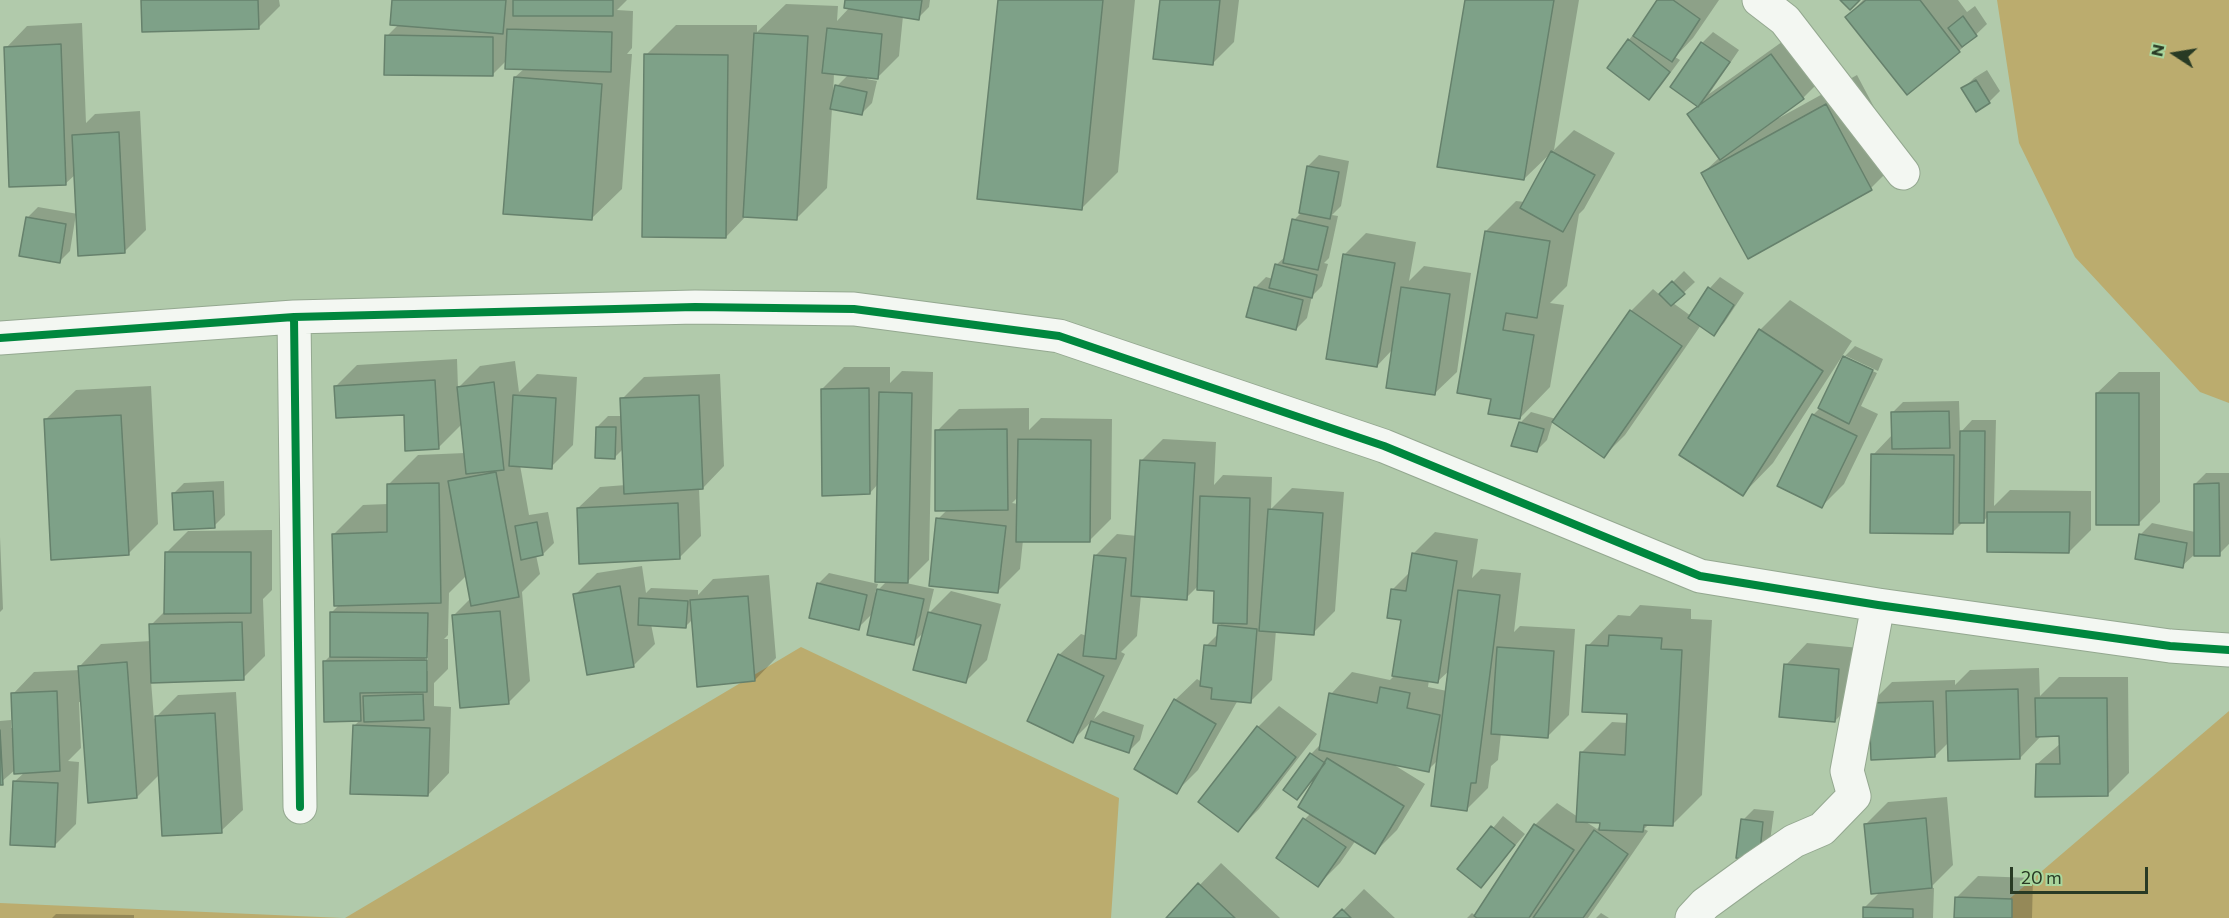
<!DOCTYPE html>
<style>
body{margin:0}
#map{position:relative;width:2229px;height:918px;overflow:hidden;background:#b1caab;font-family:Commissioner,sans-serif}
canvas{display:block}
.north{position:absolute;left:2145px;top:24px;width:60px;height:60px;-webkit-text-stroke:4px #a9d79e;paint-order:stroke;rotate:282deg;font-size:16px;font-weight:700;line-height:24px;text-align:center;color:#283a24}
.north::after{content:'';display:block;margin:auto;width:21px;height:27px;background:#283a24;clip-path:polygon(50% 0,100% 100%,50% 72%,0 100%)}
.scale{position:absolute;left:2010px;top:867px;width:138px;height:27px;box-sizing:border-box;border:3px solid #283a24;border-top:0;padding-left:8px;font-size:18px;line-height:21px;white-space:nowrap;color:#283a24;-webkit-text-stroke:4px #a9d79e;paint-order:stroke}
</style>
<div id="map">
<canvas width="2229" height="918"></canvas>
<div class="north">N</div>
<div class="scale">20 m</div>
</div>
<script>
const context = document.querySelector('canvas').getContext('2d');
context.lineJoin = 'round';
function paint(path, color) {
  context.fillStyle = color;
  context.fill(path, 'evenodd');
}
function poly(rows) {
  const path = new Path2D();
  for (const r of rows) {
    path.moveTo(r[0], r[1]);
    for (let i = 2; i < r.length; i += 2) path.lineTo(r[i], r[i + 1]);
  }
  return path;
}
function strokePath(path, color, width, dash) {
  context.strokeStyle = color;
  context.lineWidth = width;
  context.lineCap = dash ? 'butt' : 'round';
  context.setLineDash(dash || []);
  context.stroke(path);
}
const green = poly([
 [1997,0,2229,0,2229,403,2200,392,2075,257,2019,143],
 [801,647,1119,798,1111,918,345,918],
 [2229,711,2229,918,1987,918],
 [0,903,343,918,0,918]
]);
const shadow = poly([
 [143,0,279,0,280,6,258,28],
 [393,0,627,0,617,10,633,11,632,48,627,54,632,54,622,189,591,219,515,77,525,68,507,60,492,75,387,36,399,24],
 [847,0,930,0,929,7,918,18,903,16,899,56,877,78,867,76,867,79,877,81,872,103,861,114,832,108,827,188,797,218,747,215,726,237,646,55,676,25,757,25,757,32,786,4,838,6,837,21,850,7],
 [834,73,848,75,837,86,834,97,833,97],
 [999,0,1135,0,1118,172,1082,208],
 [1161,0,1239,0,1234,42,1212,64],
 [1466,0,1579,0,1554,150,1524,179],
 [1659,0,1719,0,1693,38,1675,57,1680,60,1660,87,1649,98,1629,40],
 [1863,0,1958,0,1967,12,1975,6,1987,24,1959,51,1907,93,1847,17],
 [82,23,86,123,95,114,140,111,146,230,124,252,76,214,70,251,59,262,27,218,38,207,78,214,76,174,65,184,6,48,27,26],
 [1713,32,1739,50,1709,94,1793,34,1824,77,1803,98,1778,116,1779,118,1857,75,1901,158,1871,188,1703,173,1720,157,1689,115,1699,105,1672,86,1702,43],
 [1987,70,2000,91,1989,102,1963,89,1974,78],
 [1574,130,1615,153,1584,209,1579,214,1567,286,1550,303,1564,305,1550,387,1520,418,1493,398,1486,231,1516,201,1525,202,1554,150],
 [1319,155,1349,161,1341,206,1332,215,1338,216,1329,258,1324,263,1328,264,1322,286,1312,296,1307,318,1296,329,1255,288,1266,277,1273,279,1276,265,1286,256,1294,220,1302,212,1308,166],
 [1366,233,1416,242,1409,281,1424,266,1471,273,1457,372,1435,393,1393,349,1377,366,1344,255],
 [1684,271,1695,282,1673,303,1691,316,1710,288,1720,277,1744,293,1724,323,1713,334,1701,325,1625,435,1604,456,1553,420,1547,440,1536,451,1520,423,1531,412,1556,419,1631,311,1653,289,1660,295],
 [1790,300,1852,341,1773,463,1743,494,1760,330],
 [1855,346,1883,359,1878,371,1846,356,1846,359,1877,373,1861,406,1878,414,1844,484,1822,506,1813,415,1819,409,1843,358],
 [457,359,458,388,480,366,515,361,519,392,537,374,577,377,573,445,551,467,520,465,529,515,548,512,554,543,543,554,536,555,540,574,522,592,530,681,508,703,453,616,471,598,467,575,449,593,448,635,444,639,448,639,448,669,434,683,434,706,451,707,449,773,428,795,354,726,361,719,324,662,331,655,331,613,340,604,333,535,363,505,388,504,388,485,418,455,465,453,462,424,438,448,405,413,336,386,357,365],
 [425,652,428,652,428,671,425,671],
 [844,367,890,367,890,383,902,371,933,372,929,560,906,583,934,589,928,614,951,591,1001,604,987,660,965,682,924,632,913,643,873,613,858,628,818,584,829,573,878,584,875,593,887,581,878,484,870,493,822,389],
 [2119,372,2160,372,2160,502,2138,524,2097,393],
 [720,374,724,466,703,488,699,488,701,536,679,558,578,508,600,487,626,485,624,448,615,457,597,427,608,416,623,416,622,399,644,377],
 [151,386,158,524,128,554,45,420,76,390],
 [1959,401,1960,433,1972,420,1996,420,1994,506,2010,490,2091,491,2091,530,2069,552,1988,516,1983,522,1963,522,1953,532,1873,455,1893,434,1892,413,1903,402],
 [1029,408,1029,430,1041,418,1112,419,1111,519,1089,541,1023,540,1020,569,998,591,938,519,948,509,937,431,959,409],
 [1018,497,1018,504,1012,503],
 [1163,439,1216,442,1214,485,1223,475,1272,477,1271,509,1292,488,1344,492,1335,611,1313,633,1276,630,1272,680,1250,702,1238,700,1198,770,1176,792,1175,700,1197,679,1202,682,1206,646,1219,633,1219,626,1224,621,1215,589,1199,585,1186,598,1141,595,1137,636,1121,652,1125,654,1094,719,1103,711,1144,725,1140,740,1129,751,1087,737,1092,721,1072,741,1059,655,1081,634,1087,636,1095,556,1117,534,1137,536,1141,461],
 [2206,473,2229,473,2229,544,2219,554,2194,555,2182,566,2141,534,2152,523,2195,532,2195,484],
 [224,481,225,515,214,526,173,494,184,483],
 [272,530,272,590,263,599,265,656,243,678,151,681,154,719,178,695,236,692,243,810,221,831,160,774,137,797,82,702,79,702,81,748,68,761,79,762,76,824,54,846,14,782,25,772,16,769,0,783,0,721,11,720,11,728,14,728,13,694,34,672,80,670,80,666,101,644,151,641,151,625,166,610,166,553,188,531],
 [1435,532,1478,539,1472,578,1481,569,1521,573,1514,632,1520,626,1575,629,1569,715,1547,737,1501,733,1498,760,1491,766,1488,788,1467,809,1438,760,1428,770,1391,763,1425,784,1397,830,1375,852,1356,840,1340,863,1318,885,1305,819,1311,813,1314,783,1312,781,1297,799,1285,790,1311,754,1321,744,1331,694,1352,672,1390,680,1394,676,1403,619,1393,589,1410,572,1413,554],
 [1450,670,1447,691,1428,687,1429,680,1438,681],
 [0,537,3,609,0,612],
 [642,566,646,593,651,588,698,590,698,595,713,579,769,575,776,658,755,680,693,619,686,626,651,624,655,644,633,666,575,595,597,573],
 [1640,605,1691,609,1691,619,1712,620,1702,795,1672,825,1649,824,1644,829,1648,831,1588,918,1467,918,1472,913,1476,916,1535,825,1557,803,1578,817,1581,753,1612,722,1628,723,1628,713,1588,646,1618,615,1630,616],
 [1583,820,1602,821,1601,825,1597,829],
 [1807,643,1860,648,1856,699,1835,721,1786,665],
 [2039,668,2040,696,2059,677,2128,677,2129,773,2107,795,2037,764,2061,743,2061,735,2042,735,2020,758,1949,742,1935,756,1870,704,1892,682,1955,680,1955,685,1970,670],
 [1279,706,1317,734,1259,809,1238,830,1258,727],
 [1947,797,1953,865,1930,888,1934,888,1933,918,1864,918,1865,907,1881,891,1866,824,1888,802],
 [1754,809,1774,811,1769,849,1758,860,1743,820],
 [1503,816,1525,834,1481,886,1459,869],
 [1221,863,1280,918,1168,918],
 [1978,876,2033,878,2032,918,1956,918,1957,897],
 [1364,889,1395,918,1336,918],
 [1601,913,1609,918,1596,918],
 [56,914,134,915,134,918,52,918]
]);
const building = poly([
 [141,0,258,0,259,29,142,32,141,0],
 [392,0,506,0,503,34,390,25,392,0],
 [513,0,613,0,613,16,513,16,513,0],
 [845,0,922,0,919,20,844,8,845,0],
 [998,0,1103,0,1082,210,977,199,998,0],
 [1160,0,1220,0,1213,65,1153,59,1160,0],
 [1465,0,1554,0,1524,180,1437,167,1465,0],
 [1657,0,1673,0,1700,19,1672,62,1633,36,1657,0],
 [1840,0,1860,0,1850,10,1840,0],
 [1866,0,1920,0,1960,52,1907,95,1845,17,1866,0],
 [1963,16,1977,36,1962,47,1948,28,1963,16],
 [827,28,882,34,878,79,822,73,827,28],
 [507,29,612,32,611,72,505,69,507,29],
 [754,33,808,36,797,220,743,217,754,33],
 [385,35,493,37,493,76,384,75,385,35],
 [1628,39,1670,72,1649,100,1607,68,1628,39],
 [1701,42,1730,62,1698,107,1670,87,1701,42],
 [61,44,66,185,9,187,4,47,61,44],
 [644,54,728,55,726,238,642,237,644,54],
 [1771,54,1804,99,1720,160,1687,114,1771,54],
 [514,77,602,84,592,220,503,214,514,77],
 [1976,80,1990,103,1976,112,1961,88,1976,80],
 [835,85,867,92,862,115,830,109,835,85],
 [1826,104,1872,190,1748,259,1701,173,1826,104],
 [119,132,125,253,78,256,72,135,119,132],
 [1551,151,1595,175,1563,232,1520,208,1551,151],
 [1307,166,1339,172,1330,219,1299,213,1307,166],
 [26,217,66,224,60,263,19,256,26,217],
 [1292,219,1328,227,1318,270,1283,263,1292,219],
 [1485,231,1550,241,1537,318,1506,313,1503,330,1534,335,1520,419,1488,414,1491,399,1457,393,1485,231],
 [1343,254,1395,263,1377,367,1326,359,1343,254],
 [1275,264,1317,275,1312,298,1269,288,1275,264],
 [1672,281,1685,294,1671,306,1659,294,1672,281],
 [1254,287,1303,300,1296,330,1246,317,1254,287],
 [1401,287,1450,294,1435,395,1386,388,1401,287],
 [1708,287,1734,305,1714,336,1688,318,1708,287],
 [1630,310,1682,346,1604,458,1552,422,1630,310],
 [1759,329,1823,371,1743,496,1679,455,1759,329],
 [1843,356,1873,370,1849,424,1818,408,1843,356],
 [435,380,439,449,405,451,404,415,336,418,334,386,435,380],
 [494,382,504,470,466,474,457,387,494,382],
 [869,388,870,494,822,496,821,389,869,388],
 [879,392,912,393,908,583,875,582,879,392],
 [2096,393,2139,393,2139,525,2096,525,2096,393],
 [513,395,556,398,552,469,509,466,513,395],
 [699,395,703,489,624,494,620,398,699,395],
 [1949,411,1950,448,1892,449,1891,412,1949,411],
 [1812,414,1857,436,1822,508,1777,486,1812,414],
 [121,415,129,555,51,560,44,419,121,415],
 [1519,422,1544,429,1537,452,1511,446,1519,422],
 [596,427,616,427,615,459,595,458,596,427],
 [1007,429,1008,510,935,511,935,430,1007,429],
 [1960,431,1985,431,1984,523,1959,523,1960,431],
 [1018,439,1091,440,1090,542,1016,542,1018,439],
 [1871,454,1954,455,1953,534,1870,533,1871,454],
 [1140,460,1195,463,1187,600,1131,596,1140,460],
 [496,472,519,597,471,606,448,481,496,472],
 [439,483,441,603,334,606,332,534,387,532,387,484,439,483],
 [2219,483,2220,556,2194,556,2194,484,2219,483],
 [213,491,215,528,174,530,172,493,213,491],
 [1200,496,1250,498,1247,624,1213,623,1214,591,1197,590,1200,496],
 [678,503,680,559,579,564,577,508,678,503],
 [1268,509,1323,513,1314,635,1259,631,1268,509],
 [1987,512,2070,512,2069,553,1987,552,1987,512],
 [936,518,1006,526,998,593,929,586,936,518],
 [537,522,543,555,521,560,515,526,537,522],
 [2139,534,2187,543,2183,568,2135,559,2139,534],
 [165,552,251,552,251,613,164,614,165,552],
 [1412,553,1457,561,1438,683,1392,676,1401,620,1387,618,1391,589,1406,591,1412,553],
 [1094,555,1126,558,1116,659,1083,656,1094,555],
 [817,583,867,595,859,630,809,618,817,583],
 [620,586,634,667,587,675,573,594,620,586],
 [877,589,924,599,914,645,867,635,877,589],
 [1458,590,1500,595,1476,783,1471,783,1467,811,1431,806,1458,590],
 [748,596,755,681,697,687,690,600,748,596],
 [639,598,688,601,686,628,638,625,639,598],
 [500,611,509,704,460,708,452,615,500,611],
 [330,612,428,613,427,658,330,657,330,612],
 [928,612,981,625,966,683,913,670,928,612],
 [242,622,244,680,151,683,149,624,242,622],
 [1218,625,1257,629,1251,703,1211,699,1212,688,1200,686,1204,645,1216,646,1218,625],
 [1609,635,1662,638,1661,649,1682,650,1673,826,1644,825,1643,832,1599,830,1600,823,1576,822,1580,752,1625,755,1627,714,1582,712,1586,645,1608,646,1609,635],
 [1497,647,1554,651,1548,738,1491,734,1497,647],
 [1058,654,1104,676,1073,743,1027,721,1058,654],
 [427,660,427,692,360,693,361,721,324,722,323,661,427,660],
 [127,662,137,798,88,803,78,666,127,662],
 [1784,664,1839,669,1835,722,1779,717,1784,664],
 [1380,687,1410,693,1407,708,1440,715,1429,772,1319,750,1329,693,1377,703,1380,687],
 [2018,689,2020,759,1948,761,1946,691,2018,689],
 [57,691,60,771,14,774,11,693,57,691],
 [423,694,424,720,364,722,363,696,423,694],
 [2035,698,2107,698,2108,796,2035,797,2036,764,2060,764,2059,736,2036,737,2035,698],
 [1174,699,1216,724,1177,794,1134,769,1174,699],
 [1933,701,1935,757,1871,760,1869,703,1933,701],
 [215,713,222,833,162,836,155,716,215,713],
 [1091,721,1134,736,1129,753,1085,738,1091,721],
 [353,725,430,728,428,796,350,794,353,725],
 [1257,726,1296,757,1238,832,1198,802,1257,726],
 [0,730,3,785,0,785,0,730],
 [1310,753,1325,763,1297,800,1283,790,1310,753],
 [1327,758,1404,806,1375,854,1298,807,1327,758],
 [13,781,58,783,55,847,10,845,13,781],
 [1303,818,1346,847,1318,887,1276,858,1303,818],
 [1926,818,1932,888,1871,894,1864,824,1926,818],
 [1741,819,1763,822,1759,861,1736,858,1741,819],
 [1534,824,1574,850,1529,918,1477,918,1474,916,1534,824],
 [1491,826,1515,845,1481,888,1457,869,1491,826],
 [1594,830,1628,854,1583,918,1533,918,1594,830],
 [1198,883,1235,918,1166,918,1198,883],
 [1955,897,2012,899,2012,918,1954,918,1955,897],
 [1863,907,1913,909,1913,918,1863,918,1863,907],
 [1342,909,1351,918,1333,918,1342,909]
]);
const street = poly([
 [1759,0,1785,20,1903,173],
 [294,317,300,807],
 [0,338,294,317,695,307,854,309,1059,336,1384,446,1700,576,1878,605,2170,646,2229,650],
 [1692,918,1705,904,1753,869,1794,841,1822,829,1854,796,1847,771,1878,605]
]);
const cycleway = poly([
 [294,317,300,807],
 [0,338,294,317,695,307,854,309,1059,336,1384,446,1700,576,1878,605,2170,646,2229,650]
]);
paint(green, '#bbac6e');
paint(shadow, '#0003');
paint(building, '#7ea188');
strokePath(building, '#66816c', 1.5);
strokePath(street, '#94a890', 35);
strokePath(street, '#f3f7f2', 33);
strokePath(cycleway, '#00873e', 8);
</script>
